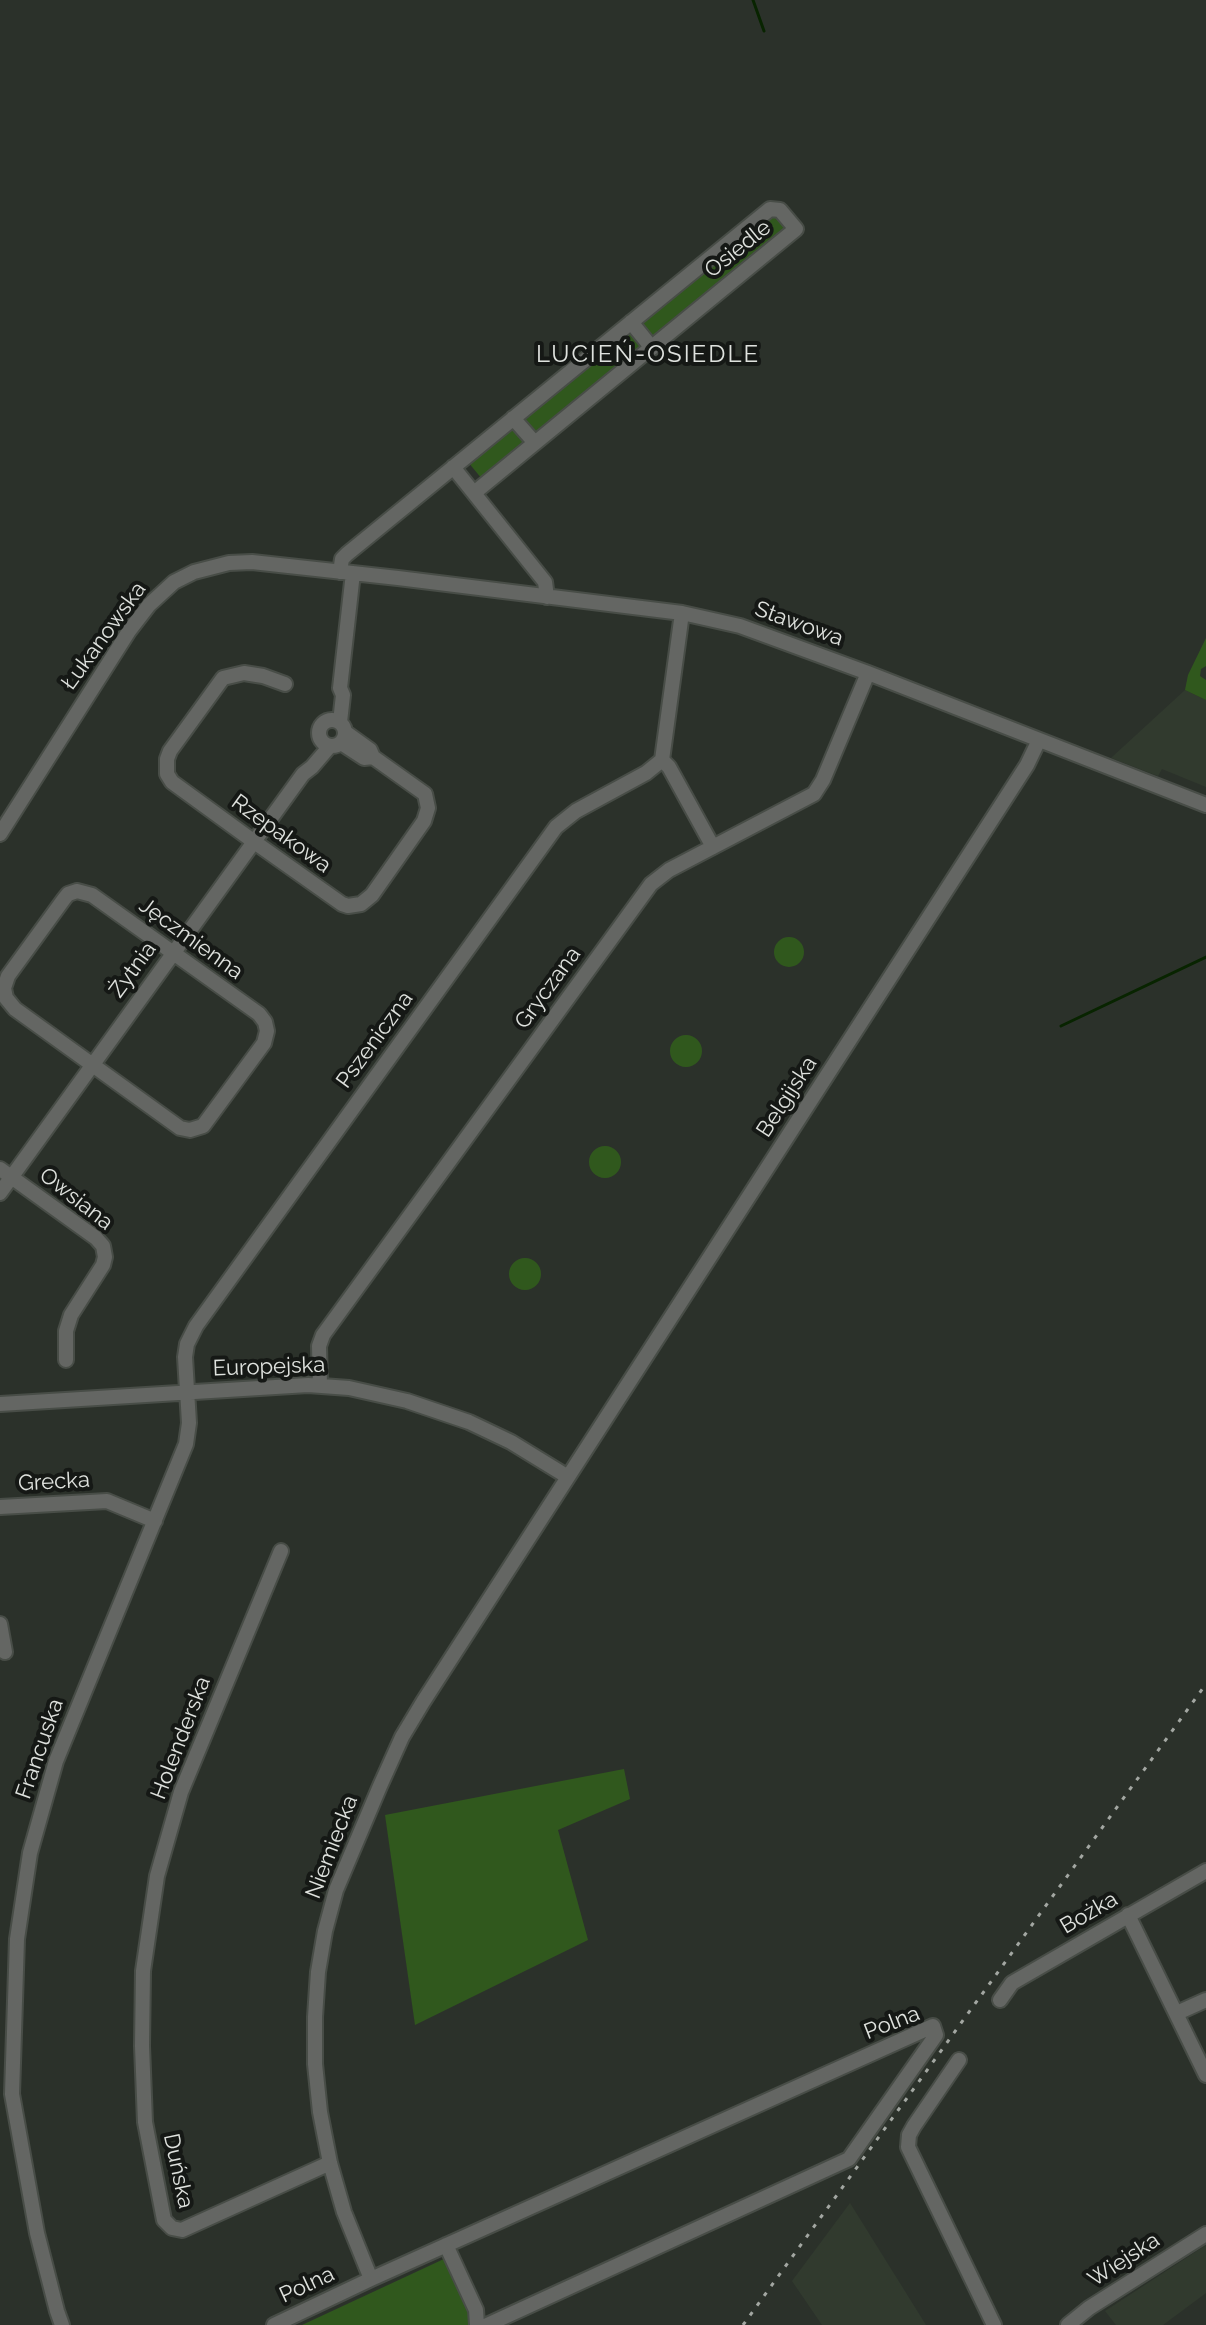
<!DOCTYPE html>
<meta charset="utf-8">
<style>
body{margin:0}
canvas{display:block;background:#2b312a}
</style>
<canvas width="1206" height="2325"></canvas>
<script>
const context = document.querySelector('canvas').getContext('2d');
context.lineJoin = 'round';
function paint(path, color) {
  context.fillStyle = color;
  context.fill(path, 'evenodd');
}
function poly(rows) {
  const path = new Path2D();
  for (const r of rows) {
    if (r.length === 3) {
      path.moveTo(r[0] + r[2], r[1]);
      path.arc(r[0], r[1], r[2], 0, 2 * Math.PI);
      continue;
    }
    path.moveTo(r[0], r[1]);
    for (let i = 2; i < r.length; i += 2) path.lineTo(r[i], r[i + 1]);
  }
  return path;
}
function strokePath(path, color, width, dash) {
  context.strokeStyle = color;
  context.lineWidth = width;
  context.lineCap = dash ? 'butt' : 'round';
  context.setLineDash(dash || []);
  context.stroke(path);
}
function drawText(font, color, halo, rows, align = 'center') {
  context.font = font + ' Raleway,sans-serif';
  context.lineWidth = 8;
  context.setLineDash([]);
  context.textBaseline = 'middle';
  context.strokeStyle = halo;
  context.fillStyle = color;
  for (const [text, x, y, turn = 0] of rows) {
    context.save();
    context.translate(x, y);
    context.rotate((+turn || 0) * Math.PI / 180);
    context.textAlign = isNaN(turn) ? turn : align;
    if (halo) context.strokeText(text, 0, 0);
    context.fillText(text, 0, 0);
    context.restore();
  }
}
const built = poly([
 [1185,690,1206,700,1206,787,1162,769,1158,776,1111,758],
 [850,2203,926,2325,822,2325,792,2281],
 [1206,2245,1206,2293,1163,2325,1116,2325,1105,2311]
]);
const green = poly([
 [766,216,776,216,784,227,786,233,654,339,650,337,640,322],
 [630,332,642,347,536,434,523,420,524,414],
 [513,427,525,444,482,479,468,462],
 [1206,638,1206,666,1201,669,1200,676,1206,680,1206,700,1185,690,1188,675],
 [789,952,15],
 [686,1051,16],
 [605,1162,16],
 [525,1274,16],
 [624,1769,630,1799,558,1830,588,1940,415,2025,385,1815],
 [446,2258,471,2313,470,2325,302,2325]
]);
const stream = poly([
 [753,0,764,31],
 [1061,1026,1206,957]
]);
const minor = poly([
 [631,322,652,348],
 [513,418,535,443],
 [453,467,545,582,547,597],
 [340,572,342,559,347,554,770,209,780,210,796,229,474,493],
 [682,613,662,760,669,767,713,847],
 [285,684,263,676,244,673,223,678,170,751,167,759,167,774,172,782,253,841,342,904,348,906,361,904,372,895,424,821,428,808,425,794,373,757,370,750,345,732],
 [332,733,13],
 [340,722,343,695,340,688,353,573],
 [341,743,364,758,373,757],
 [0,834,129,631,149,605,174,582,194,572,229,563,252,562,398,578,682,613,740,626,868,673,1206,805],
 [77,891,92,895,259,1014,265,1022,267,1031,264,1043,203,1126,190,1130,180,1128,15,1009,6,998,4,988,8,976,64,899,68,894,77,891],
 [0,1169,96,1238,103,1246,105,1257,103,1265,71,1315,66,1331,66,1360],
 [0,1193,303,774,312,767,330,746],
 [320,1385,319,1346,323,1335,651,884,669,870,814,794,823,780,868,673],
 [0,1404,308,1385,349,1388,407,1401,469,1422,511,1442,568,1477],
 [0,1507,107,1501,155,1521],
 [281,1551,181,1792,157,1876,143,1971,142,2046,145,2122,164,2220,172,2228,182,2230,330,2163],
 [0,1624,5,1652],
 [1128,1915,1206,2075],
 [1000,2000,1012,1983,1206,1871],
 [1177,2013,1206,2000],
 [959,2060,914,2126,909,2135,908,2147,994,2325],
 [446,2245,476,2310,477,2325],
 [371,2279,344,2212,330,2163,320,2112,315,2064,315,2017,318,1972,325,1931,336,1890,380,1786,402,1737,423,1702,1027,765,1039,740],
 [62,2325,57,2311,37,2233,12,2094,17,1939,30,1853,56,1761,186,1444,189,1423,185,1357,187,1344,196,1326,556,827,576,811,646,773,662,760],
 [274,2325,371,2279,933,2026,936,2035,849,2159,487,2325],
 [1068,2325,1089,2308,1206,2234]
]);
const rail = poly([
 [743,2325,1206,1684]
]);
const streetNames = [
 ["Osiedle",738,249,-39],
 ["Stawowa",799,624,20],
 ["Łukanowska",104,636,-54],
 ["Rzepakowa",281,834,36],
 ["Jęczmienna",191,939,36],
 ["Żytnia",133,970,-54],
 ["Gryczana",548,988,-54],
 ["Pszeniczna",375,1040,-54],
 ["Belgijska",787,1097,-57],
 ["Owsiana",76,1199,38],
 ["Europejska",269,1367,-2],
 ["Grecka",54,1482,-3],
 ["Holenderska",181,1738,-69],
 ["Francuska",40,1749,-71],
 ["Niemiecka",332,1847,-69],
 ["Bożka",1089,1913,-30],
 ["Polna",892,2023,-21],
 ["Duńska",178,2171,78],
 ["Wiejska",1124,2260,-33],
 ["Polna",307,2285,-25]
];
const neighbourhoodNames = [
 ["LUCIEŃ-OSIEDLE",648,355]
];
paint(built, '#313a2e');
paint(green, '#30581d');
strokePath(stream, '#082400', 3);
strokePath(minor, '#484d47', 18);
strokePath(minor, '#646663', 14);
strokePath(rail, '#a3a7a2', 3, [4, 8]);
drawText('22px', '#dfe2de', '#151815', streetNames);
context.letterSpacing = '2px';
drawText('24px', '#dfe2de', '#151815', neighbourhoodNames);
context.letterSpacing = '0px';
</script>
